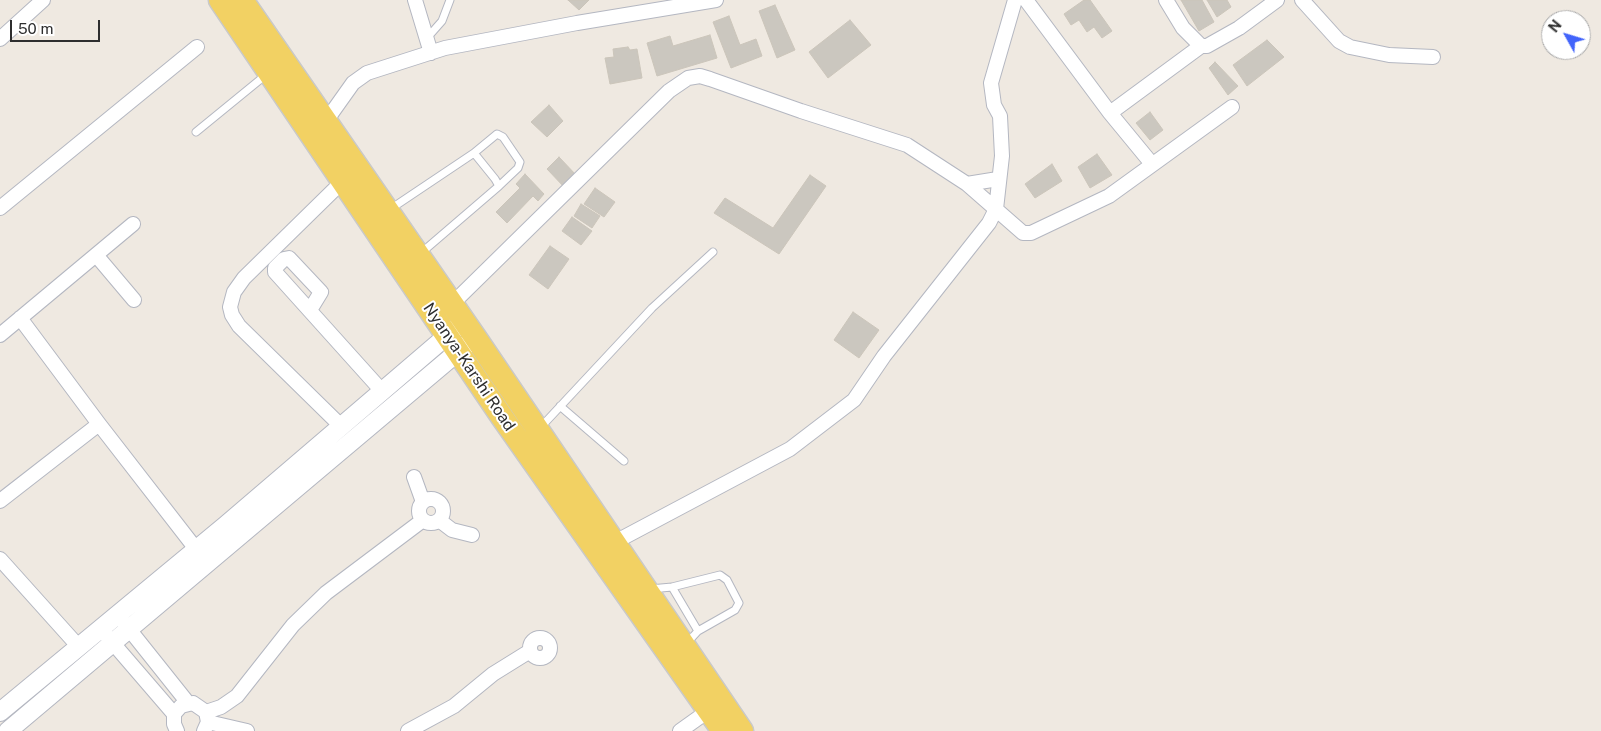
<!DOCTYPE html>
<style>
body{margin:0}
#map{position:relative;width:1601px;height:731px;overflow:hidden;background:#efe9e1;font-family:"Public Sans",sans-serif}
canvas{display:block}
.north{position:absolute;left:1541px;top:10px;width:50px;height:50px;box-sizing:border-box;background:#fff;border:1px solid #ababab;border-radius:50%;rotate:309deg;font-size:14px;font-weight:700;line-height:20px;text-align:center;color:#2e2e2e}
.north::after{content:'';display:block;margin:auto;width:18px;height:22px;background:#4264fb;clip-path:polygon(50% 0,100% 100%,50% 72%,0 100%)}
.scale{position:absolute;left:10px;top:20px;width:90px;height:22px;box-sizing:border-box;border:2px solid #2e2e2e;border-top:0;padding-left:6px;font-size:15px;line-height:18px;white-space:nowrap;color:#2e2e2e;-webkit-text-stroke:4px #fff;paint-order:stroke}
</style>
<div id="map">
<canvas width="1601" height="731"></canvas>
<div class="north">N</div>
<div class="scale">50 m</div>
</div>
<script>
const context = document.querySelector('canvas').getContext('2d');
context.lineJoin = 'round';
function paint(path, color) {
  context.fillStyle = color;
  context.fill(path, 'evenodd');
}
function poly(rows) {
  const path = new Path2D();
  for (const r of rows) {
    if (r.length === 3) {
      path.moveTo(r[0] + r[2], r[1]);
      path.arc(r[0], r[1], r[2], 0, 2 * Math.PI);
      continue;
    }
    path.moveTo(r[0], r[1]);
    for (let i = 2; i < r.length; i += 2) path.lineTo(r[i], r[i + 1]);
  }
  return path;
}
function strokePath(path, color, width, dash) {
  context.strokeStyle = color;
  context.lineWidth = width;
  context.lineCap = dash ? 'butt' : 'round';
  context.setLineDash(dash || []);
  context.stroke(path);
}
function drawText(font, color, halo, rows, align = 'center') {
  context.font = font + ' "Public Sans",sans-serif';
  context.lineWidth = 4;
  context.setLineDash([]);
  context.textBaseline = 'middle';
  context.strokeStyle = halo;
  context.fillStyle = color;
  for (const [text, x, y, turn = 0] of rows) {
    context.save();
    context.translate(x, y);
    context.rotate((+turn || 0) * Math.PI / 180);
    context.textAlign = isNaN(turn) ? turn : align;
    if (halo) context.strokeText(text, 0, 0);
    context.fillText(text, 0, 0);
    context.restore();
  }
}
const building = poly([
 [568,0,589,0,579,10,568,0],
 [1084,0,1090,0,1112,31,1102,38,1094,27,1087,32,1079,20,1071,25,1064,14,1084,0],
 [1181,0,1202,0,1214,22,1199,31,1181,0],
 [1207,0,1227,0,1231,7,1217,17,1207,0],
 [775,5,795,50,777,58,759,11,775,5],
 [729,16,740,45,756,39,762,56,731,68,713,22,729,16],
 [850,20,871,45,828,78,809,52,850,20],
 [710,35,717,58,657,76,647,43,670,36,673,46,710,35],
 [1267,40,1284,57,1247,86,1233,65,1267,40],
 [628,47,630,50,637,49,642,78,610,84,605,58,614,57,613,49,628,47],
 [1215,62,1238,86,1228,95,1209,68,1215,62],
 [549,105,563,121,547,137,531,122,549,105],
 [1150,112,1163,130,1150,140,1136,123,1150,112],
 [1097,154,1112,175,1090,188,1078,167,1097,154],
 [559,157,577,176,565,188,547,169,559,157],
 [1052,164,1062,181,1035,198,1025,184,1052,164],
 [525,174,544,194,538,201,533,196,507,223,496,212,520,188,516,184,525,174],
 [810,175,826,186,779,254,714,213,725,198,773,228,810,175],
 [595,188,615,202,604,217,584,204,595,188],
 [581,204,600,216,592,228,574,216,581,204],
 [572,217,592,231,581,245,562,231,572,217],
 [550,246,569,259,548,289,529,275,550,246],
 [853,312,879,330,859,358,834,340,853,312]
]);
const service = poly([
 [427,38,442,21,450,0],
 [196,132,267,74],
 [474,153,497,134,503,137,520,162,518,168,499,186],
 [389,210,474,153,495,179,499,186,421,253],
 [560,406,624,461],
 [540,428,652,308,713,252],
 [672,587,698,631],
 [650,589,672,587,720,575,727,580,739,603,735,610,698,631,686,644]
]);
const minor = poly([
 [415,0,431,53],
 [1026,0,1110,113,1152,164],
 [1166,0,1183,28,1201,46,1207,46,1239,28,1277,0],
 [1302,0,1339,41,1350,47,1389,55,1433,57],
 [0,39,43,0],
 [1110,113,1201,46],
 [326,121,353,83,367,73,445,48,577,23,716,0],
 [967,184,998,179],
 [0,208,197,47],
 [96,255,134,300],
 [452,304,669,91,688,78,700,76,710,79,801,111,907,145,967,184,1023,233,1031,233,1109,196,1232,107],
 [310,310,321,292,289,258,284,259,275,268,275,272,382,391],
 [20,318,99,424,196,549],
 [0,335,133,224],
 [341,426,239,326,232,315,230,307,234,292,244,278,343,181],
 [414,477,423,502],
 [431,511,12],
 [0,501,99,424],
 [439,520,452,530,472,535],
 [615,542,790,449,854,400,884,356,989,223,996,209,1002,156,1000,116,994,105,991,83,1015,0],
 [0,559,79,647],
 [117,614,188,703],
 [106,635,174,714],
 [540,648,10],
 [206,712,221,707,237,696,293,625,326,593,423,520],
 [208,722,247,731],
 [177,731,174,724,174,714,181,706,193,703,206,712,208,722,204,731],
 [408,731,454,706,493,674,530,651],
 [680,731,708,711]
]);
const tertiary = poly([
 [0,712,226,525,456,328],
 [8,731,466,345]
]);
const primary = poly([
 [220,0,502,417,723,731],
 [242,0,475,337,742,731]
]);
const streetNames = [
 ["Nyanya-Karshi Road",469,367,56]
];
paint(building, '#cbc7bf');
strokePath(building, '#cbc5ba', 1);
strokePath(service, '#b4b7c1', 9);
strokePath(minor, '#b4b7c1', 16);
strokePath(tertiary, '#b4b7c1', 20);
strokePath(primary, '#c9c9c9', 25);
strokePath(service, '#fff', 7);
strokePath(minor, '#fff', 14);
strokePath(tertiary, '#fff', 18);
strokePath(primary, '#f2d163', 22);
drawText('16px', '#2e2e2e', '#fff', streetNames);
</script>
